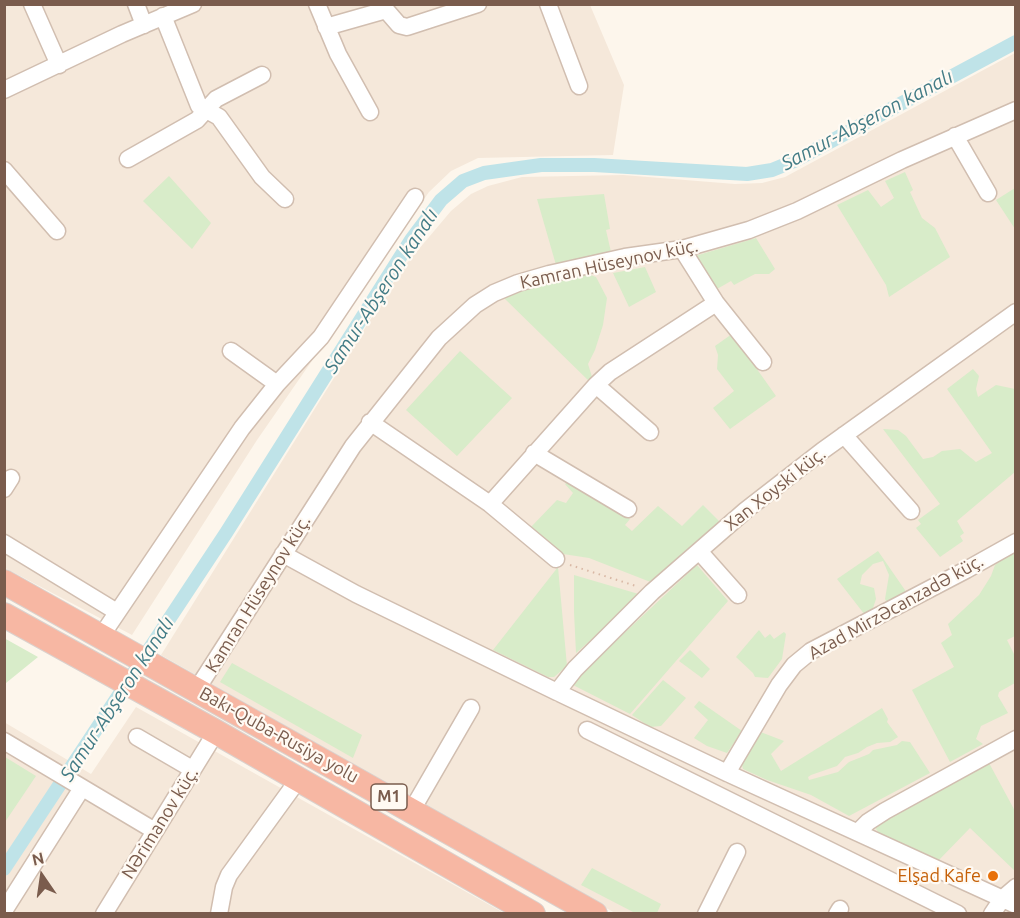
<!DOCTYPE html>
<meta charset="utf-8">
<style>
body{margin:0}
#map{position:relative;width:1020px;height:918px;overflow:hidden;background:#fdf6ec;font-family:Ubuntu,sans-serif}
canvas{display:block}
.frame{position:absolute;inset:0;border:6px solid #7a5c4d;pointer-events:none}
.north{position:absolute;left:12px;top:846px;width:60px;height:60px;-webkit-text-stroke:4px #fffaf3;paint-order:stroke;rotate:347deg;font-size:16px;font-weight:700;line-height:24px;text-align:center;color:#7a5c4d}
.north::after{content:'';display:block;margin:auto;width:21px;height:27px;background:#7a5c4d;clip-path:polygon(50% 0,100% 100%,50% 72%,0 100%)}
</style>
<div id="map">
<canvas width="1020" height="918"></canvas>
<div class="frame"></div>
<div class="north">N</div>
</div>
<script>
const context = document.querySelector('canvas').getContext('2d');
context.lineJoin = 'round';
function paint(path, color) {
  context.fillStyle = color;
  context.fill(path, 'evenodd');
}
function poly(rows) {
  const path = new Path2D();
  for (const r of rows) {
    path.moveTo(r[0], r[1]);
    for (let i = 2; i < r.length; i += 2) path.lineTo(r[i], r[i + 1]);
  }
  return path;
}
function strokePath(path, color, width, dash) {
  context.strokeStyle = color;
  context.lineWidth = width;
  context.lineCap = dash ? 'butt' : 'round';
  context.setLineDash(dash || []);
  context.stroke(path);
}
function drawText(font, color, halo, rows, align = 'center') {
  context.font = font + ' Ubuntu,sans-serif';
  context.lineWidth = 4.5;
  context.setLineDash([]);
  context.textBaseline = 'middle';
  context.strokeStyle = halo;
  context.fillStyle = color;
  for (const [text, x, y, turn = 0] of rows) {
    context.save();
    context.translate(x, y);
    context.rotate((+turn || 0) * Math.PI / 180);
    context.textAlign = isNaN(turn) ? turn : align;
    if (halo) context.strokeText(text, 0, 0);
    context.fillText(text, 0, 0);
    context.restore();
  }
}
const residential = poly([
 [4,5,590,5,624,85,613,155,478,158,451,171,429,192,257,440,132,635,5,568],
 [1015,53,1015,913,615,913,161,655,402,269,451,211,471,194,488,186,522,177,623,175,735,184,762,183,785,177],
 [136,707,504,913,5,913,4,722,91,774]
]);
const green = poly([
 [905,172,913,190,910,192,922,218,935,228,950,257,889,297,886,285,837,205,868,190,881,207,894,198,885,181],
 [169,176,211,223,192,249,143,201],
 [1015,188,1015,229,996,200],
 [604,194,610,229,606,230,611,252,556,265,537,199],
 [756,238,775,269,769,274,755,274,734,285,731,281,717,289,695,256],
 [645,267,656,292,629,307,613,273],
 [588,274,596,277,607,298,603,325,595,350,588,364,593,380,591,383,504,298,547,282],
 [732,334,776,396,730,429,713,408,734,391,717,369,718,355,715,346],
 [460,351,512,398,457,456,406,410],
 [973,369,979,376,976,389,978,397,996,385,1015,389,1015,472,957,521,964,533,960,536,963,541,940,557,916,528,921,524,918,520,940,504,883,429,898,430,906,436,923,459,933,457,942,451,960,449,976,462,992,453,947,389],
 [570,480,630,519,625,525,632,531,658,506,682,526,703,505,721,523,653,583,589,558,563,554,531,527,557,500,566,503,573,493,565,484],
 [1015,550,1015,636,1007,640,1015,656,1015,683,999,692,998,696,1008,713,981,726,976,739,983,744,950,762,912,690,954,667,941,643,952,635,948,624,979,595,991,576,995,565],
 [878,551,907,593,887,603,885,599,889,575,883,561,873,564,862,575,860,584,874,588,876,599,872,611,865,615,837,579],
 [697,565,728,601,630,714,573,685,573,681],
 [558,567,567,666,554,677,548,677,493,650],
 [574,575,642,595,576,653,574,612],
 [759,630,765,638,770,634,774,639,784,632,786,634,782,659,768,678,755,677,753,673,736,657],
 [4,638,38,657,6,683,4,682],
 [690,650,710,669,702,678,679,661],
 [232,663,362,735,353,758,220,682],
 [663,680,686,698,661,726,650,727,632,715],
 [699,701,742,731,727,753,707,746,694,738,708,720,694,707],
 [882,708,888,719,887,722,898,737,890,742,877,743,867,747,858,753,845,757,837,766,811,775,808,777,809,780,838,772,849,762,869,754,873,750,897,745,902,741,910,742,930,773,849,816,811,795,767,780,743,769,741,761,758,731,784,741,771,754,781,771],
 [5,757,36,776,5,822],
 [989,763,1015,811,1015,871,970,828,937,862,879,833,876,829,877,823],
 [592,868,661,904,657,913,635,913,581,885]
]);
const canal = poly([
 [4,869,226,533,411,240,441,200,463,181,484,173,541,165,594,165,747,174,772,170,794,161,1016,42]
]);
const path = poly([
 [570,565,636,586]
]);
const minor = poly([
 [32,4,59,65],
 [136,4,144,25],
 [317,4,338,54,370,112],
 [548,4,579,86],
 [163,16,199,106,219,117,262,177,285,199],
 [326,27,386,10,399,25,407,27,478,4],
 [4,90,122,34,193,4],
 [955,136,988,193],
 [128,159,197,120,216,99,262,75],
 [4,170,57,231],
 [682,249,716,303,763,362],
 [231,351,277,384],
 [596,385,650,432],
 [370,422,490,504,556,559],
 [844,435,911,511],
 [534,453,628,509],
 [4,489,11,478],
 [490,504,596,385,610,372,716,303],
 [4,543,117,612],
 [699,551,738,595],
 [283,554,356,594,557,692,727,773,1016,905],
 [102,635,242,428,277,384,321,337,415,197],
 [197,689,353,446,439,338,475,305,494,293,518,283,549,274,625,257,682,249,749,230,797,211,902,160,1016,110],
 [557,692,575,669,652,592,746,510,822,451,1016,312],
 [587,730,958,914],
 [137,737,192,769],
 [4,741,155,831],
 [727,773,779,685,794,665,811,651,966,570,1016,542],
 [412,810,471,708],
 [858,832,868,822,885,811,1016,739],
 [4,911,82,788],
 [104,914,216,732],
 [219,914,224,887,229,875,298,780],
 [706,914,737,852],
 [837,914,840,909],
 [992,914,1002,899,1016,887]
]);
const highway = poly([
 [4,582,595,914],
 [4,615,216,732,533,914]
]);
const markers = [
 [993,876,6,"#e8710a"]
];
const shields = [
 [389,797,36]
];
const shieldNames = [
 ["M1",389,797]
];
const streetNames = [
 ["Kamran Hüseynov küç.",609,264,-12],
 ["Xan Xoyski küç.",775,489,-38],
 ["Kamran Hüseynov küç.",258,594,-58],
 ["Azad Mirzəcanzadə küç.",896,607,-29],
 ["Bakı-Quba-Rusiya yolu",279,735,29],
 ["Nərimanov küç.",160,823,-58]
];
const foodNames = [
 ["Elşad Kafe",981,876]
];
const waterNames = [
 ["Samur-Abşeron kanalı",867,120,-28],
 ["Samur-Abşeron kanalı",381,291,-57],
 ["Samur-Abşeron kanalı",117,699,-57]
];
paint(residential, '#f5e8da');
paint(green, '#d8ecc9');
strokePath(canal, '#bfe3e8', 14);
strokePath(minor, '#d1beb0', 19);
strokePath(highway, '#dad1cd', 26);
strokePath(path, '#d9b8a5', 2, [1.5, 4.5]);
strokePath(minor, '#fff', 16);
strokePath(highway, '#f7b7a3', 24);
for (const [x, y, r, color] of markers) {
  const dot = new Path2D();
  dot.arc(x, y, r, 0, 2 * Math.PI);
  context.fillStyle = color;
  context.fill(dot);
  strokePath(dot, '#fffaf3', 2);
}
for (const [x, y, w] of shields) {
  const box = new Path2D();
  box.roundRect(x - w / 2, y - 13, w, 26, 4.5);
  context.fillStyle = '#fffaf3';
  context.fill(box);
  strokePath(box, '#7a5c4d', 1.5);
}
drawText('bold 16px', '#7a5c4d', null, shieldNames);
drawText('18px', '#7a5c4d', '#fffaf3', streetNames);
drawText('18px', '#c56008', '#fffaf3', foodNames, 'right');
drawText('italic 20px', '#437c86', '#fffaf3', waterNames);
</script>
